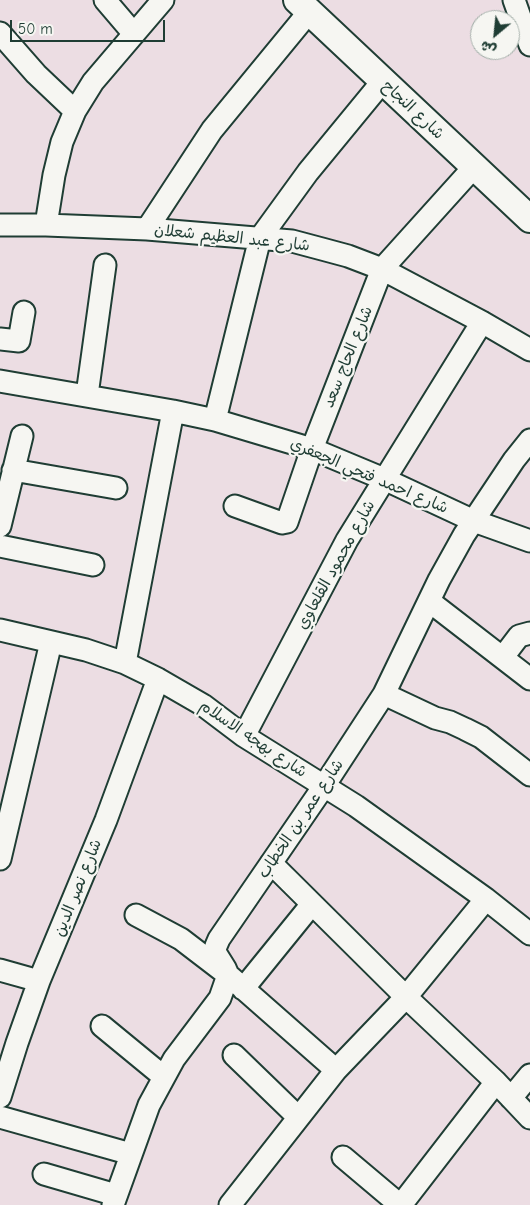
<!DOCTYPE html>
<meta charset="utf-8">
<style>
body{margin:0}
#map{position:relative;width:530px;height:1205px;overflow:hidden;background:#ecdde3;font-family:"Comic Neue","Playpen Sans Arabic",sans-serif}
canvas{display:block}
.north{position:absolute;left:470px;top:10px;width:50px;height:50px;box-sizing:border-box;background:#f6f6f2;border:1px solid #a0aca6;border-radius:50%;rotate:208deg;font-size:14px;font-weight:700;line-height:20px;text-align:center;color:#1f3d34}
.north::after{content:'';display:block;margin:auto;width:18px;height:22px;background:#1f3d34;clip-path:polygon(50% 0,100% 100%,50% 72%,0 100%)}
.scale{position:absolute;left:10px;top:20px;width:155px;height:22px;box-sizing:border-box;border:2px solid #1f3d34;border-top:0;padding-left:6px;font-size:15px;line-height:18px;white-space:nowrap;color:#1f3d34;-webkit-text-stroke:4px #f6f6f2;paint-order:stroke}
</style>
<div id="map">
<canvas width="530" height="1205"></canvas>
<div class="north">ش</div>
<div class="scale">50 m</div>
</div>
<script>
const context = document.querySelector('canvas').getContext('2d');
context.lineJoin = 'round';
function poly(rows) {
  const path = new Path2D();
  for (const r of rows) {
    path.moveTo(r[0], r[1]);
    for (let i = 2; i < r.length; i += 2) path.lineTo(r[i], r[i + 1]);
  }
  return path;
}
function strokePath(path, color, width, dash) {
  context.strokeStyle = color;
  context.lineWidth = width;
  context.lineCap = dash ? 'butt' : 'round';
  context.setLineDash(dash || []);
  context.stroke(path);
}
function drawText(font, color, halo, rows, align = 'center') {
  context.font = font + ' "Comic Neue","Playpen Sans Arabic",sans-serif';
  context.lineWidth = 4.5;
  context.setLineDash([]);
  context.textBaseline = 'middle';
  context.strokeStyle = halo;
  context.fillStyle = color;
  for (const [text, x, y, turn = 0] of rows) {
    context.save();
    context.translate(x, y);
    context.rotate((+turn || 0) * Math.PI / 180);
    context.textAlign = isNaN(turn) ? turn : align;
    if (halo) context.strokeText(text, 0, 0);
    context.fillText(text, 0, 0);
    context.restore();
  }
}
const minor = poly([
 [105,0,134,34],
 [514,0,530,45],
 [0,33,36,74,75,111],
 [0,225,46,225,147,229,292,241,322,249,348,256,382,269,482,322,530,350],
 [46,225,54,175,62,142,75,111,93,82,163,0],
 [147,229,212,130,309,12],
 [0,339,19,341,24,312],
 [0,381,173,411,215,420,312,449,384,479,474,521,530,541],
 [87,395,105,265],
 [215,420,260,238,308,172,382,82],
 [13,470,116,488],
 [235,506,282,523,287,522,312,449,382,269,474,167],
 [0,526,22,436],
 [0,546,93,565],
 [429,601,530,679],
 [0,630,86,650,125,663,158,679,203,705,244,736,356,806,486,899,530,934],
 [503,657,519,636,530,633],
 [125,663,173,411],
 [384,694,435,718,450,722,465,729,481,737,530,775],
 [244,736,347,540,482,322],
 [0,859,51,642],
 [271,863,406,997,496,1082,530,1118],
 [136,915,181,939,228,975,336,1070],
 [0,970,39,981],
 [243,989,312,904],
 [102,1026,164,1077],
 [234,1055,298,1117],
 [0,1097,17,1043,39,981,106,820,158,679],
 [511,1098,530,1075],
 [0,1117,131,1154],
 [343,1157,400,1205],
 [44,1174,116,1195],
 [113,1205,149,1105,174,1059,220,998,228,975,225,968,215,952,216,946,219,939,324,786,384,694,439,580,464,535,514,460,530,440],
 [230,1205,336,1070,406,997,486,899],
 [401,1205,496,1082]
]);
const tertiary = poly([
 [297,0,530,219]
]);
const streetNames = [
 ["شارع النجاح",413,110,43],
 ["شارع عبد العظيم شعلان",232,238,6],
 ["شارع الحاج سعد",348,357,-68],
 ["شارع احمد فتحي الجعفري",369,476,23],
 ["شارع محمود القلعاوي",336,565,-61],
 ["شارع بهجه الاسلام",253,739,34],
 ["شارع عمر بن الخطاب",301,819,-56],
 ["شارع نصر الدين",78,888,-68]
];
strokePath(minor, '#1f3d34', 25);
strokePath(tertiary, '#1f3d34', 30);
strokePath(minor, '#f6f6f2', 21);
strokePath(tertiary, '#f6f6f2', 26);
drawText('16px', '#1f3d34', '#f6f6f2', streetNames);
</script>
